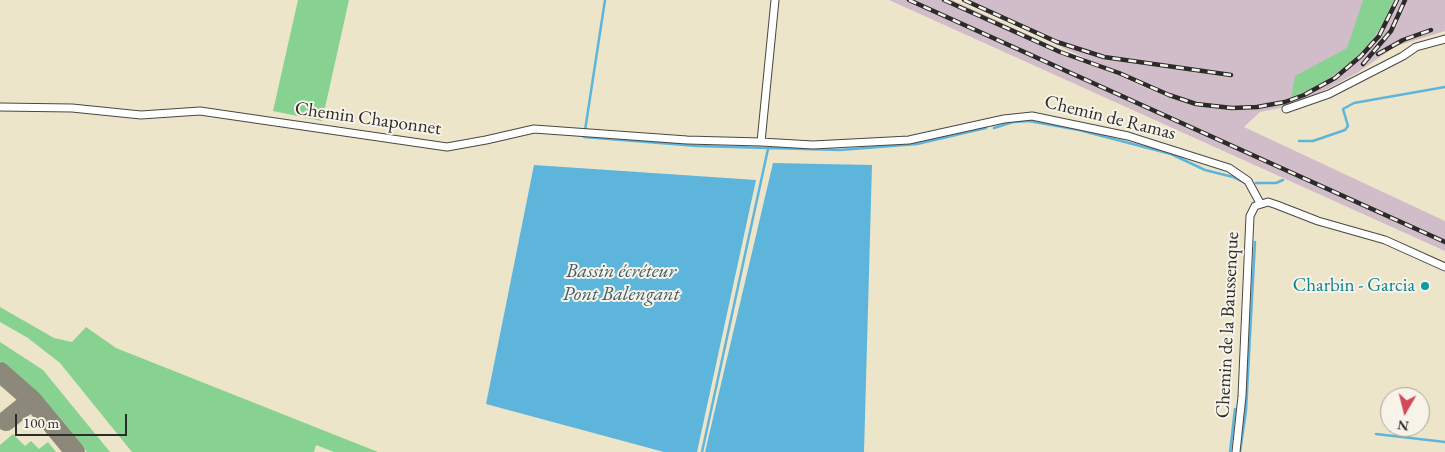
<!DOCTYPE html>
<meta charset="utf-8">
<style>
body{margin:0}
#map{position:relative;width:1445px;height:452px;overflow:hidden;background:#ede5c9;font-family:"EB Garamond",serif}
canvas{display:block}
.north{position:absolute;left:1380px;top:387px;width:50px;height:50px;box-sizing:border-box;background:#f7f3e8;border:1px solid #a5a39c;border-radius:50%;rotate:188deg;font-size:14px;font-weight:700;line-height:20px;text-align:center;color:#2b2b2b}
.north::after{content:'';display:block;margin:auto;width:18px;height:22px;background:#d1495b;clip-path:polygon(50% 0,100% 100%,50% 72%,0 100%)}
.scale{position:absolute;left:15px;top:414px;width:112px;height:22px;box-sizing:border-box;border:2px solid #2b2b2b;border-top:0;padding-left:6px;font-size:15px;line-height:18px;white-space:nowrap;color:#2b2b2b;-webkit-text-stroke:4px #f7f3e8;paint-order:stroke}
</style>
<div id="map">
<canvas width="1445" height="452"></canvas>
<div class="north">N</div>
<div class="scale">100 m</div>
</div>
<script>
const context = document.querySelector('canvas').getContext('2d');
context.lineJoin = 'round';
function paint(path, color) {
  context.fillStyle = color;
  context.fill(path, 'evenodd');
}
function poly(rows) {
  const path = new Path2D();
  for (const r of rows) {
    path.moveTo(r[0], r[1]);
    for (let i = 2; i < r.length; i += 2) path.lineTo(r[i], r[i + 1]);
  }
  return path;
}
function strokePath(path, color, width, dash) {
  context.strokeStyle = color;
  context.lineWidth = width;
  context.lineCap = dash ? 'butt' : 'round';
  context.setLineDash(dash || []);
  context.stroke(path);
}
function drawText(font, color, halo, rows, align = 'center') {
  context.font = font + ' "EB Garamond",serif';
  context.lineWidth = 4;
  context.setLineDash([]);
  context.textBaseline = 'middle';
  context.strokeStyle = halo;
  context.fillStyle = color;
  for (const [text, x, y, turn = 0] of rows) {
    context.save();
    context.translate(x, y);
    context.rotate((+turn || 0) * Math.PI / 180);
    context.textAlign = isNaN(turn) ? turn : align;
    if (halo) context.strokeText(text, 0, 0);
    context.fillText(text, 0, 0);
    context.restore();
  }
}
const industrial = poly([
 [889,0,952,0,1166,97,963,0,1445,0,1445,31,1396,46,1357,73,1314,96,1285,107,1260,112,1244,127,1445,221,1445,251]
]);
const green = poly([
 [298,0,349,0,322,121,273,111],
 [1363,0,1394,0,1382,25,1370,43,1350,63,1322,83,1291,98,1295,76,1347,48],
 [0,307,54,338,72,342,86,327,116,348,378,452,334,452,316,445,314,452,132,452,60,363,28,338,0,322],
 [0,342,43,370,110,452,87,452,34,389,0,361],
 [13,434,25,446,31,441,39,449,48,442,56,452,0,452,0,445]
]);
const water = poly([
 [773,163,872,165,864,452,705,452],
 [534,165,756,180,697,452,664,452,486,404]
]);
const stream = poly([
 [605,0,584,137,697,146,840,150,917,144,986,128],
 [994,128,1013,122,1029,121,1079,130,1171,154,1205,170,1233,177,1245,183],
 [1299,141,1313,141,1345,130,1348,126,1343,109,1354,103,1445,87],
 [1256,183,1276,183,1283,180],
 [1376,434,1445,442],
 [702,452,768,149],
 [1230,452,1235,409],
 [1240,452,1246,411,1255,242]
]);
const taxiway = poly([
 [0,372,32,400,75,452],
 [6,421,32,400]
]);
const minor = poly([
 [775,0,761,142,813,145,909,140,1004,119,1032,116,1128,136,1229,168,1248,181,1260,203],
 [0,107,72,108,141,115,200,111,447,147,486,140,534,129,687,140,761,142],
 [1286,109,1329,94,1403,56,1416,47,1445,39],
 [1236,452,1242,396,1250,216,1255,206,1268,202,1277,205,1318,221,1385,240,1445,267]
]);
const rail = poly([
 [909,0,1445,242],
 [944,0,1060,52,1119,73,1169,95,1196,104,1232,108,1257,107,1285,102,1304,95,1335,78,1361,56,1379,36,1397,0],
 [964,0,1057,42,1104,57,1231,75],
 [1378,54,1403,40,1431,30],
 [1363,64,1391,31,1405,0]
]);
const markers = [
 [1425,286,5,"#0f9aa8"]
];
const streetNames = [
 ["Chemin de Ramas",1110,118,14],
 ["Chemin Chaponnet",368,119,8],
 ["Chemin de la Baussenque",1228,325,-87]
];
const cultureNames = [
 ["Charbin - Garcia",1415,286]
];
const waterNames = [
 ["Bassin écréteur",621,272],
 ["Pont Balengant",621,295]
];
paint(industrial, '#d1bdca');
paint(green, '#87d290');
paint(water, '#5eb5db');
strokePath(stream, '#5eb5db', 2.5);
strokePath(taxiway, '#8c887a', 20);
strokePath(minor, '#484743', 9);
strokePath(minor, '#fff', 7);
strokePath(rail, '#2b2b2b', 4.5);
strokePath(rail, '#f7f3e8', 2.5, [8]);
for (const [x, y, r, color] of markers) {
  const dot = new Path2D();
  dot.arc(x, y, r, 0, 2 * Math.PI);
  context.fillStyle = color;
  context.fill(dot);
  strokePath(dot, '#f7f3e8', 2);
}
drawText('19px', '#2b2b2b', '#f7f3e8', streetNames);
drawText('19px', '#0d838f', '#f7f3e8', cultureNames, 'right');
drawText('italic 20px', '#3d5b69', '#f7f3e8', waterNames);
</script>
